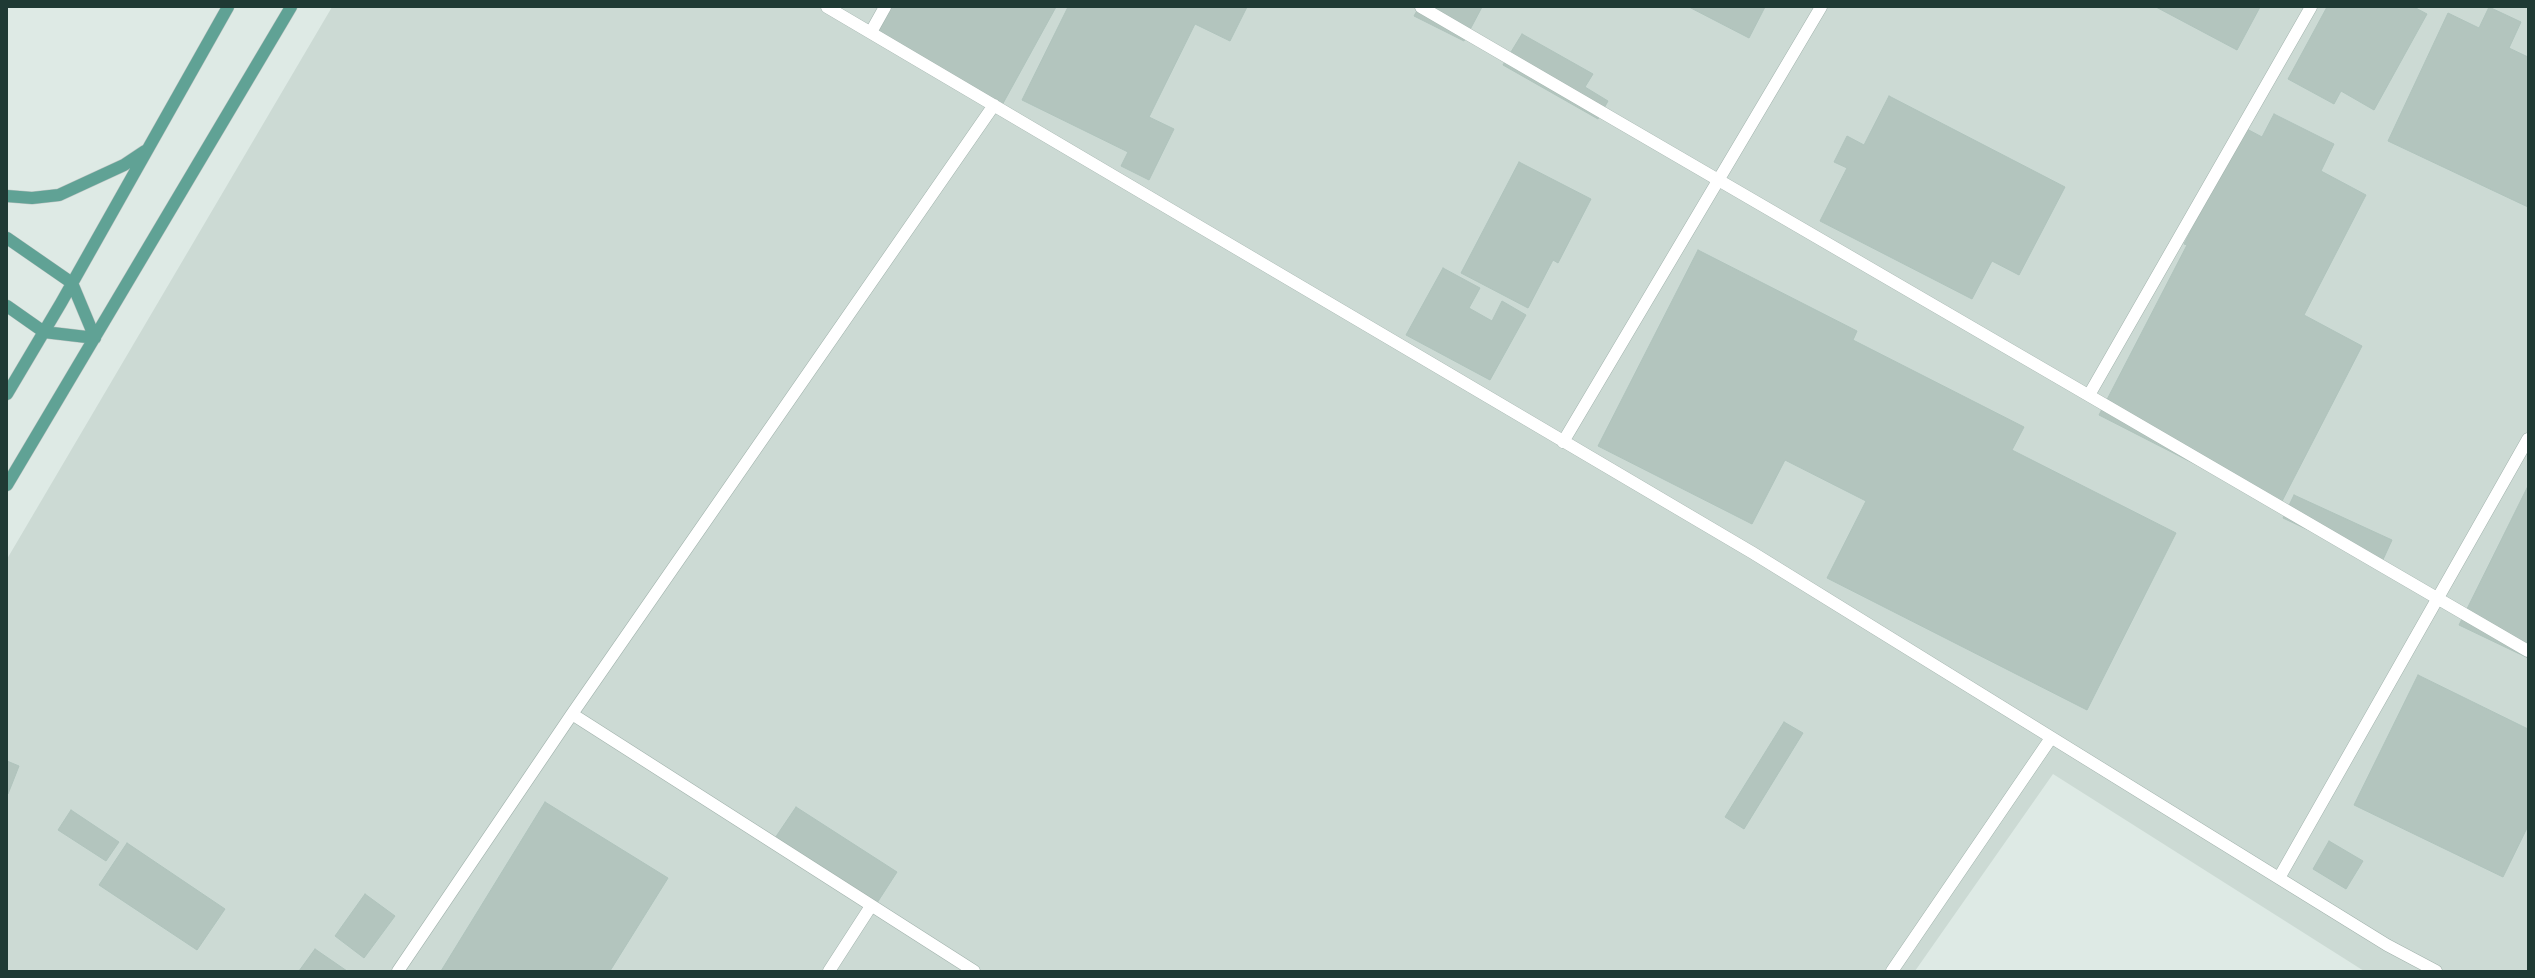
<!DOCTYPE html>
<style>
body{margin:0}
#map{position:relative;width:2535px;height:978px;overflow:hidden;background:#deeae5;font-family:"Alegreya Sans",sans-serif}
canvas{display:block}
.frame{position:absolute;inset:0;border:8px solid #1f3a34;pointer-events:none}
</style>
<div id="map">
<canvas width="2535" height="978"></canvas>
<div class="frame"></div>
</div>
<script>
const context = document.querySelector('canvas').getContext('2d');
context.lineJoin = 'round';
function paint(path, color) {
  context.fillStyle = color;
  context.fill(path, 'evenodd');
}
function poly(rows) {
  const path = new Path2D();
  for (const r of rows) {
    path.moveTo(r[0], r[1]);
    for (let i = 2; i < r.length; i += 2) path.lineTo(r[i], r[i + 1]);
  }
  return path;
}
function strokePath(path, color, width, dash) {
  context.strokeStyle = color;
  context.lineWidth = width;
  context.lineCap = dash ? 'butt' : 'round';
  context.setLineDash(dash || []);
  context.stroke(path);
}
const built = poly([
 [332,7,2528,7,2528,971,2364,971,2053,774,1915,971,7,971,7,559]
]);
const building = poly([
 [891,7,1056,7,1001,107,875,38,891,7],
 [1068,7,1247,7,1230,41,1195,24,1149,117,1174,129,1149,180,1121,166,1128,152,1022,100,1068,7],
 [1419,7,1482,7,1464,41,1414,16,1419,7],
 [1689,7,1765,7,1749,38,1689,7],
 [2156,7,2260,7,2237,50,2156,7],
 [2327,7,2414,7,2427,14,2374,110,2341,91,2334,104,2288,79,2327,7],
 [2489,7,2521,22,2509,48,2528,57,2528,207,2388,141,2448,13,2479,28,2489,7],
 [1522,34,1593,74,1585,87,1608,101,1598,119,1503,65,1522,34],
 [1889,96,2065,187,2019,275,1992,261,1972,299,1820,221,1847,168,1834,162,1847,136,1864,145,1889,96],
 [2274,114,2334,144,2321,171,2366,195,2304,315,2362,346,2279,507,2099,415,2187,245,2184,244,2245,128,2262,137,2274,114],
 [1519,162,1591,199,1558,263,1553,260,1528,308,1461,273,1519,162],
 [1698,250,1857,331,1853,340,2024,427,2012,450,2176,533,2087,710,1827,578,1866,501,1785,460,1752,524,1598,446,1698,250],
 [1443,268,1480,288,1469,308,1492,321,1502,301,1526,315,1490,380,1406,335,1443,268],
 [2528,486,2528,658,2459,625,2528,486],
 [2294,495,2392,540,2381,564,2283,518,2294,495],
 [2418,675,2528,729,2528,826,2503,877,2354,805,2418,675],
 [1784,722,1803,733,1744,829,1725,817,1784,722],
 [7,761,19,766,8,794,7,793,7,761],
 [545,802,668,878,610,971,441,971,545,802],
 [796,807,897,872,875,906,773,841,796,807],
 [71,810,119,842,106,861,58,830,71,810],
 [2329,841,2363,861,2346,889,2313,869,2329,841],
 [127,843,225,909,197,950,99,885,127,843],
 [365,894,395,916,364,958,335,936,365,894],
 [315,949,347,971,299,971,315,949]
]);
const minor = poly([
 [827,7,1753,553,2387,945,2436,971],
 [1421,7,2528,651],
 [871,32,885,7],
 [2089,395,2311,7],
 [1563,442,1821,7],
 [572,714,974,971],
 [2279,878,2528,439],
 [398,971,572,714,994,105],
 [829,971,871,906],
 [1892,971,2051,738]
]);
const major = poly([
 [7,196,32,198,59,195,124,165,145,151],
 [7,238,72,283,95,338,44,332,7,306],
 [7,394,61,303,228,7],
 [7,485,291,7]
]);
paint(built, '#ccdad4');
paint(building, '#b3c5be');
strokePath(building, '#b0c4bd', 1);
strokePath(minor, '#a1b2ac', 13);
strokePath(major, '#bcc4c2', 13);
strokePath(minor, '#fff', 12);
strokePath(major, '#60a295', 12);
</script>
